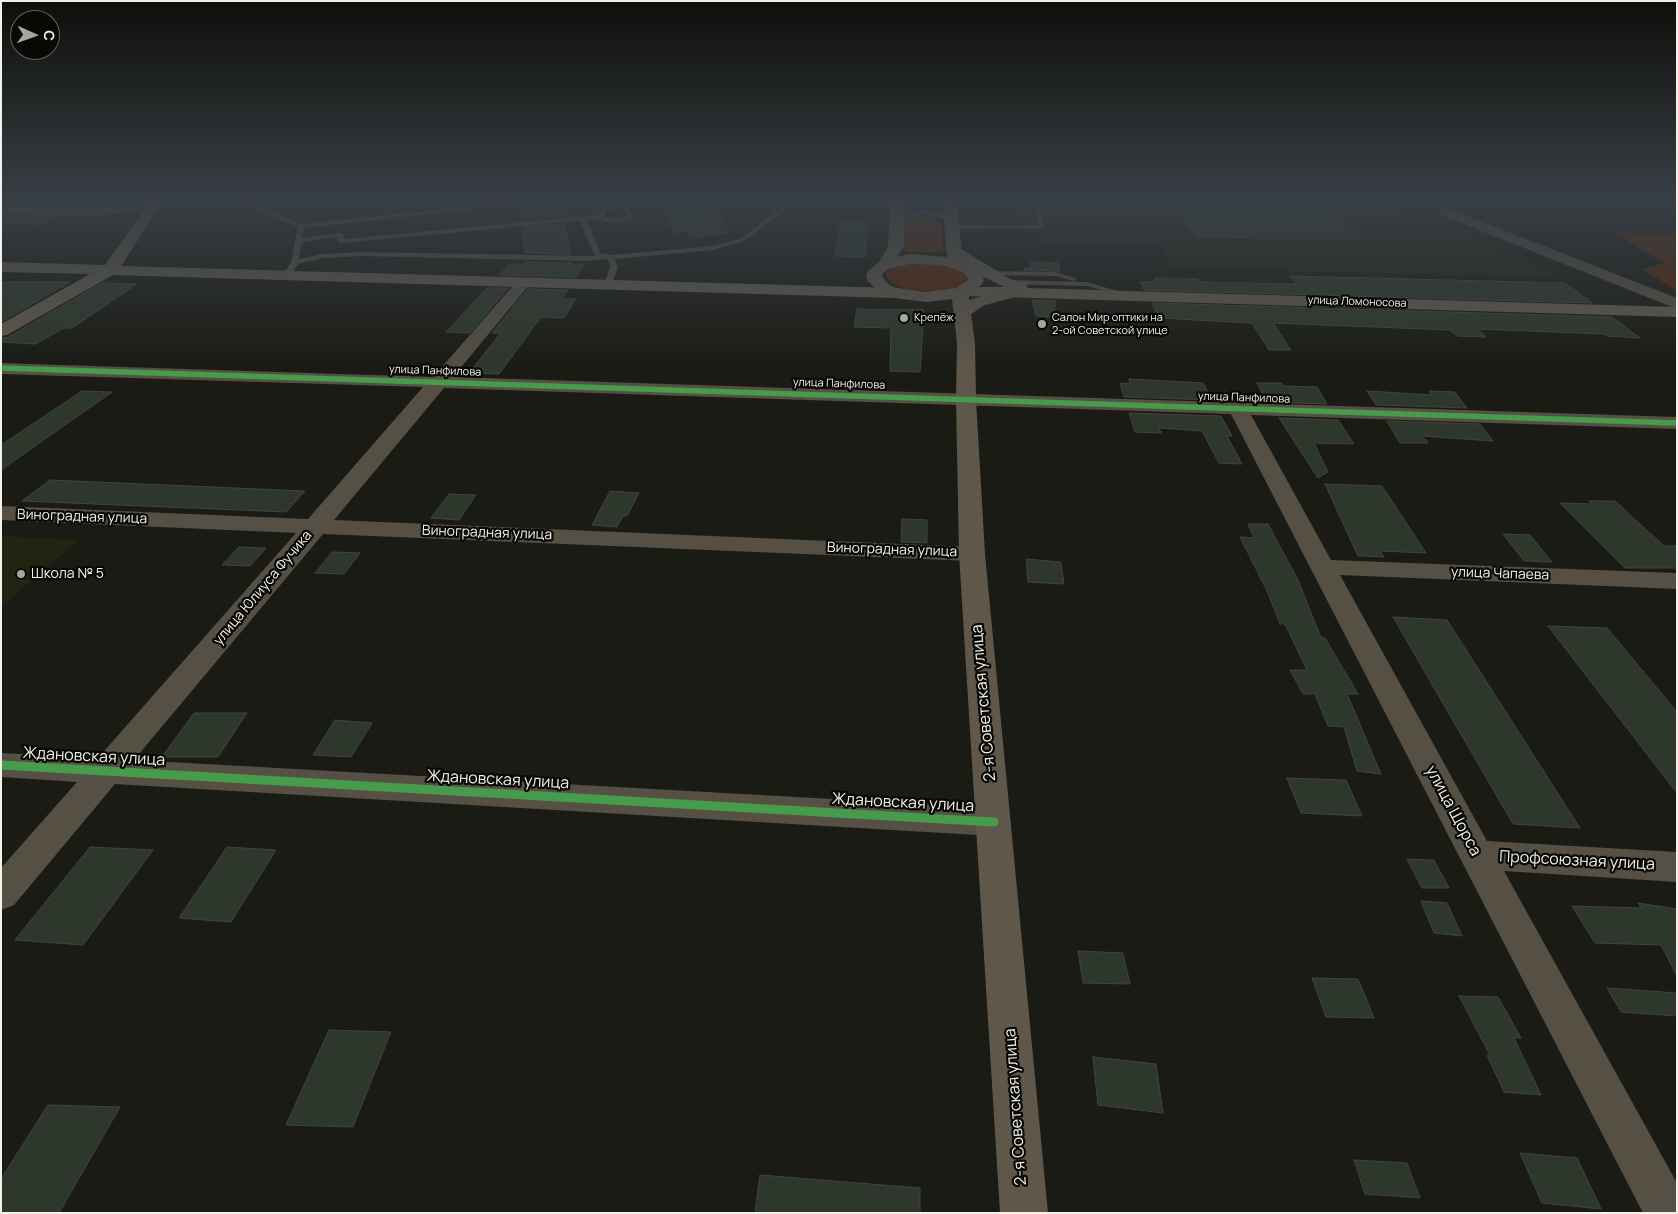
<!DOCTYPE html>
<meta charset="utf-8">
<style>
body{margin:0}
#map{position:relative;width:1678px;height:1214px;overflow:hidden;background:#1a1b14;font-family:Manrope,sans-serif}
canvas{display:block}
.frame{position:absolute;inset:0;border:2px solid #f2f2ea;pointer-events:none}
.north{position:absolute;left:10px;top:10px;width:50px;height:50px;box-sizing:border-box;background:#080804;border:1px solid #666660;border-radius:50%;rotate:92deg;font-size:14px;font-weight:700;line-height:20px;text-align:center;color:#f2f2ea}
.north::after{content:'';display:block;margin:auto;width:18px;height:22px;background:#a6a79f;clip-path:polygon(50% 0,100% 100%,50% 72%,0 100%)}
</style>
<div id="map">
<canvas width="1678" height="1214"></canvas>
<div class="frame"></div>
<div class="north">С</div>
</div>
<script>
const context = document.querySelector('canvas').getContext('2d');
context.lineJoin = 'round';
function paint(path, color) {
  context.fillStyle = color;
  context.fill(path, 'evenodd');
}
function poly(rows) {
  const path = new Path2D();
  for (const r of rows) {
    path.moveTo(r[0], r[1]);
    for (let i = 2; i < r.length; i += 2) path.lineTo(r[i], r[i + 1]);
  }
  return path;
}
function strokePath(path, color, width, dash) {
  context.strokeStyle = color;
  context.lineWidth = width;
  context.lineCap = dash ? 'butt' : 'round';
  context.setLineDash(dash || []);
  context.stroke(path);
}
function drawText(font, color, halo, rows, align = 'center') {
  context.font = font + ' Manrope,sans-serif';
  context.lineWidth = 4.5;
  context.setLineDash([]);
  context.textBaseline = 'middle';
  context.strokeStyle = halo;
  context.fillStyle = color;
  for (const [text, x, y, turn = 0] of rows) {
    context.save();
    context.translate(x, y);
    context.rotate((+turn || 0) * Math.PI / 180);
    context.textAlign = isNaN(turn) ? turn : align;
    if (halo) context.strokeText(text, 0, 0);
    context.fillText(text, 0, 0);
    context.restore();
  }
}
const built = poly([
 [302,200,452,200,328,213],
 [1014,200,1382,200,1553,274,1559,278,1172,268,1161,246,1044,244,1041,232,1021,232],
 [1,536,79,540,1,607]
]);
const green = poly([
 [915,216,929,216,942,222,943,252,905,252,903,221],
 [1614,233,1677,234,1677,291,1642,269,1664,263],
 [903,263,951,264,967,275,968,279,958,287,951,289,933,292,906,289,891,283,886,276,887,271,891,268]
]);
const building = poly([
 [1,200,90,200,78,206,1,204,1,200],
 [1170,200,1312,200,1334,220,1341,220,1363,239,1197,237,1170,200],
 [711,201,729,233,692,237,687,231,675,233,661,206,711,201],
 [562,205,564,216,523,220,522,209,562,205],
 [1,216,55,217,41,224,1,223,1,216],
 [841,222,868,222,865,257,834,256,841,222],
 [565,224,571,254,525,253,523,228,565,224],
 [526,262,572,263,573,265,584,265,576,277,499,275,509,264,526,264,526,262],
 [1030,262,1058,263,1060,271,1024,270,1024,268,1032,268,1030,262],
 [1290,276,1565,283,1592,303,1144,290,1140,282,1156,282,1154,278,1198,279,1200,282,1296,284,1290,276],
 [1,282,70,282,1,322,1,282],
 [102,283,137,284,72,328,64,328,35,344,1,342,1,338,8,337,102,283],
 [487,288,508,288,470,333,446,332,487,288],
 [528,289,568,290,562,299,576,299,564,318,541,317,499,374,469,373,501,333,492,333,528,289],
 [1032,300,1056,301,1053,317,1036,316,1032,300],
 [1152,303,1612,317,1640,338,1608,336,1605,334,1478,329,1486,337,1457,336,1450,330,1273,323,1291,350,1269,350,1252,323,1159,318,1152,303],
 [857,309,924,310,920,372,890,371,891,328,854,327,857,309],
 [1129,379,1203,383,1212,400,1124,397,1120,383,1130,384,1129,379],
 [1257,383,1281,383,1283,386,1317,387,1327,404,1268,402,1257,383],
 [82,391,112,392,1,470,1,445,82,391],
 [1367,391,1432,395,1429,391,1455,392,1467,408,1376,405,1367,391],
 [1129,413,1221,416,1232,436,1227,436,1242,464,1219,463,1202,431,1159,428,1161,433,1135,432,1129,413],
 [1279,418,1338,420,1354,444,1314,443,1328,472,1318,478,1279,418],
 [1387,421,1480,424,1493,441,1422,436,1428,443,1400,443,1387,421],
 [50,480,305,491,286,512,22,501,50,480],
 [1325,484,1382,486,1426,553,1380,551,1384,557,1358,556,1325,484],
 [610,491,639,493,627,516,623,516,617,527,592,525,610,491],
 [449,494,476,495,459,520,431,518,449,494],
 [1589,501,1615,501,1664,546,1677,546,1677,568,1625,568,1560,503,1593,504,1589,501],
 [902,519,927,520,927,543,901,542,902,519],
 [1248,524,1268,524,1298,580,1321,638,1325,638,1358,694,1347,694,1381,774,1357,771,1344,727,1328,726,1315,694,1303,694,1290,670,1307,670,1285,624,1280,624,1268,593,1240,537,1254,538,1248,524],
 [1503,534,1530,535,1552,562,1524,561,1503,534],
 [239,547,266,548,250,566,222,565,239,547],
 [332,552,360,553,344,574,315,573,332,552],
 [1026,559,1061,562,1064,584,1028,582,1026,559],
 [1393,617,1447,620,1580,828,1513,824,1393,617],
 [1548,626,1607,628,1677,712,1677,793,1548,626],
 [194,713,247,713,218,757,162,757,194,713],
 [335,720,372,723,351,757,313,755,335,720],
 [1287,778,1346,780,1362,816,1301,813,1287,778],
 [90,847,153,850,83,945,15,940,90,847],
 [227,847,276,850,231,922,179,918,227,847],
 [1407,859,1434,860,1449,888,1422,888,1407,859],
 [1421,901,1447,903,1462,936,1434,933,1421,901],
 [1638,903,1677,909,1677,976,1661,945,1595,943,1572,906,1641,908,1638,903],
 [1078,951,1123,953,1130,984,1083,983,1078,951],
 [1312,978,1358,979,1374,1018,1326,1017,1312,978],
 [1607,988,1677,993,1677,1016,1621,1012,1607,988],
 [1459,996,1498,997,1521,1038,1514,1038,1541,1095,1504,1092,1487,1055,1490,1055,1459,996],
 [329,1030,391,1032,353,1127,286,1125,329,1030],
 [1093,1057,1156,1064,1163,1113,1098,1105,1093,1057],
 [48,1105,120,1107,59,1213,1,1213,1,1179,48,1105],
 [1520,1153,1577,1158,1601,1209,1542,1203,1520,1153],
 [1354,1160,1407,1163,1420,1198,1365,1194,1354,1160],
 [760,1175,920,1188,920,1213,755,1213,760,1175]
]);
const lane = poly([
 [532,200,556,200,304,228,302,238,341,233,344,235,344,239,598,215,604,207,647,200,663,200,629,207,634,219,611,223,599,219,587,220,600,253,611,255,713,246,740,239,791,200,798,200,744,241,713,250,615,259,618,267,612,284,608,286,604,284,610,267,608,259,588,261,361,256,323,258,298,264,290,277,287,277,283,275,291,262,298,227,242,204,247,203,302,224,532,200],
 [624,208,628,217,612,219,604,216,606,210,624,208],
 [580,221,594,254,597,256,361,252,323,254,299,259,302,242,337,237,337,241,340,243,580,221],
 [1031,200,1037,200,1045,228,952,229,949,227,952,225,1039,225,1031,200],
 [928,210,954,219,951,221,928,214,896,220,893,218,928,210],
 [984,271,1056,272,1077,279,1073,281,1056,276,987,275,983,273,984,271],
 [1002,280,1087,282,1130,295,1126,297,1087,286,1005,284,1002,284,1002,280]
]);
const street = poly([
 [152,204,159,208,157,211,90,216,1,214,1,206,90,208,152,204],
 [1444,207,1677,298,1677,309,1439,214,1437,211,1444,207],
 [524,277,529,279,532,282,529,285,453,377,1677,417,1677,429,1251,415,1331,560,1677,573,1677,589,1340,575,1487,841,1677,852,1677,882,1504,871,1677,1183,1677,1213,1643,1213,1231,414,444,388,334,520,972,547,981,549,984,554,981,559,972,561,323,534,134,760,994,808,1006,812,1011,822,1006,832,994,836,115,784,14,905,1,910,1,868,77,782,1,777,1,753,98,758,296,533,1,520,1,506,308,519,423,387,1,374,1,363,433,377,519,279,524,277]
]);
const secondary = poly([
 [151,200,164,200,121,266,895,288,901,289,903,293,901,297,895,298,113,275,7,335,1,336,1,324,90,274,1,272,1,262,105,265,151,200],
 [953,245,958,247,1010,279,1026,284,1028,288,1677,307,1677,317,966,296,960,295,958,291,960,287,1004,287,980,275,948,253,945,250,948,247,953,245]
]);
const primary = poly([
 [890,200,904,200,904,247,897,257,910,254,947,257,942,200,956,200,963,262,973,265,981,271,984,281,976,291,969,295,969,300,1013,287,1019,288,1021,292,1019,296,985,305,971,314,975,343,976,400,985,554,1048,1213,1000,1213,959,554,956,400,957,343,952,299,926,302,895,298,879,292,868,281,866,277,868,271,879,262,888,247,890,200],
 [910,264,941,265,961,271,967,276,968,280,956,288,926,292,898,288,891,286,882,277,883,273,890,268,910,264]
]);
const cyclewayFar1 = poly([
 [1,368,1677,423]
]);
const cycleway = poly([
 [1,765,994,822]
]);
const markers = [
 [904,318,5,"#a6a79f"],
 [1042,324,5,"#a6a79f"],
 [21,574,5,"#a6a79f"]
];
const farStreetnames = [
 ["улица Ломоносова",1357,302,2],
 ["улица Панфилова",435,371,2],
 ["улица Панфилова",839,384,2],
 ["улица Панфилова",1244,398,2]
];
const farPoinames = [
 ["Крепёж",914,318],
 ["Салон Мир оптики на",1052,318],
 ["2-ой Советской улице",1052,331]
];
const streetNames = [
 ["Виноградная улица",82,517,2],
 ["Виноградная улица",487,533,2],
 ["Виноградная улица",892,550,2],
 ["улица Чапаева",1500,574,2],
 ["улица Юлиуса Фучика",263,588,-50]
];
const poiNames = [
 ["Школа № 5",31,574]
];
const nearStreetnames = [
 ["2-я Советская улица",984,703,-95],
 ["Ждановская улица",94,757,3],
 ["Ждановская улица",498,780,3],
 ["Ждановская улица",903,803,3],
 ["улица Щорса",1453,811,62],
 ["Профсоюзная улица",1577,861,3],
 ["2-я Советская улица",1016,1107,-94]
];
paint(built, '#222311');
paint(green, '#572507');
paint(building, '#2e372b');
strokePath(building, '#42443f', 1);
paint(lane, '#554f44');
paint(street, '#554f44');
paint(secondary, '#615a4d');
paint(primary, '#5f574a');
strokePath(cyclewayFar1, '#469c4c', 5.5);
strokePath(cycleway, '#469c4c', 9);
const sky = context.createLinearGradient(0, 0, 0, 370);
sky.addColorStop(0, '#0e0f0b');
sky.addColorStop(0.54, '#383f45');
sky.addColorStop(1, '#383f4500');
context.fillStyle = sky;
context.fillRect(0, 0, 1678, 370);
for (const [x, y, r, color] of markers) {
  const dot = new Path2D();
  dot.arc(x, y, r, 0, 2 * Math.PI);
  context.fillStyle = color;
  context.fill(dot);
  strokePath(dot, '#080804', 2);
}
drawText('11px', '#f2f2ea', '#080804', farStreetnames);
drawText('11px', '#f2f2ea', '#080804', farPoinames, 'left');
drawText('14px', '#f2f2ea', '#080804', streetNames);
drawText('14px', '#f2f2ea', '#080804', poiNames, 'left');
drawText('16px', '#f2f2ea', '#080804', nearStreetnames);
</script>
